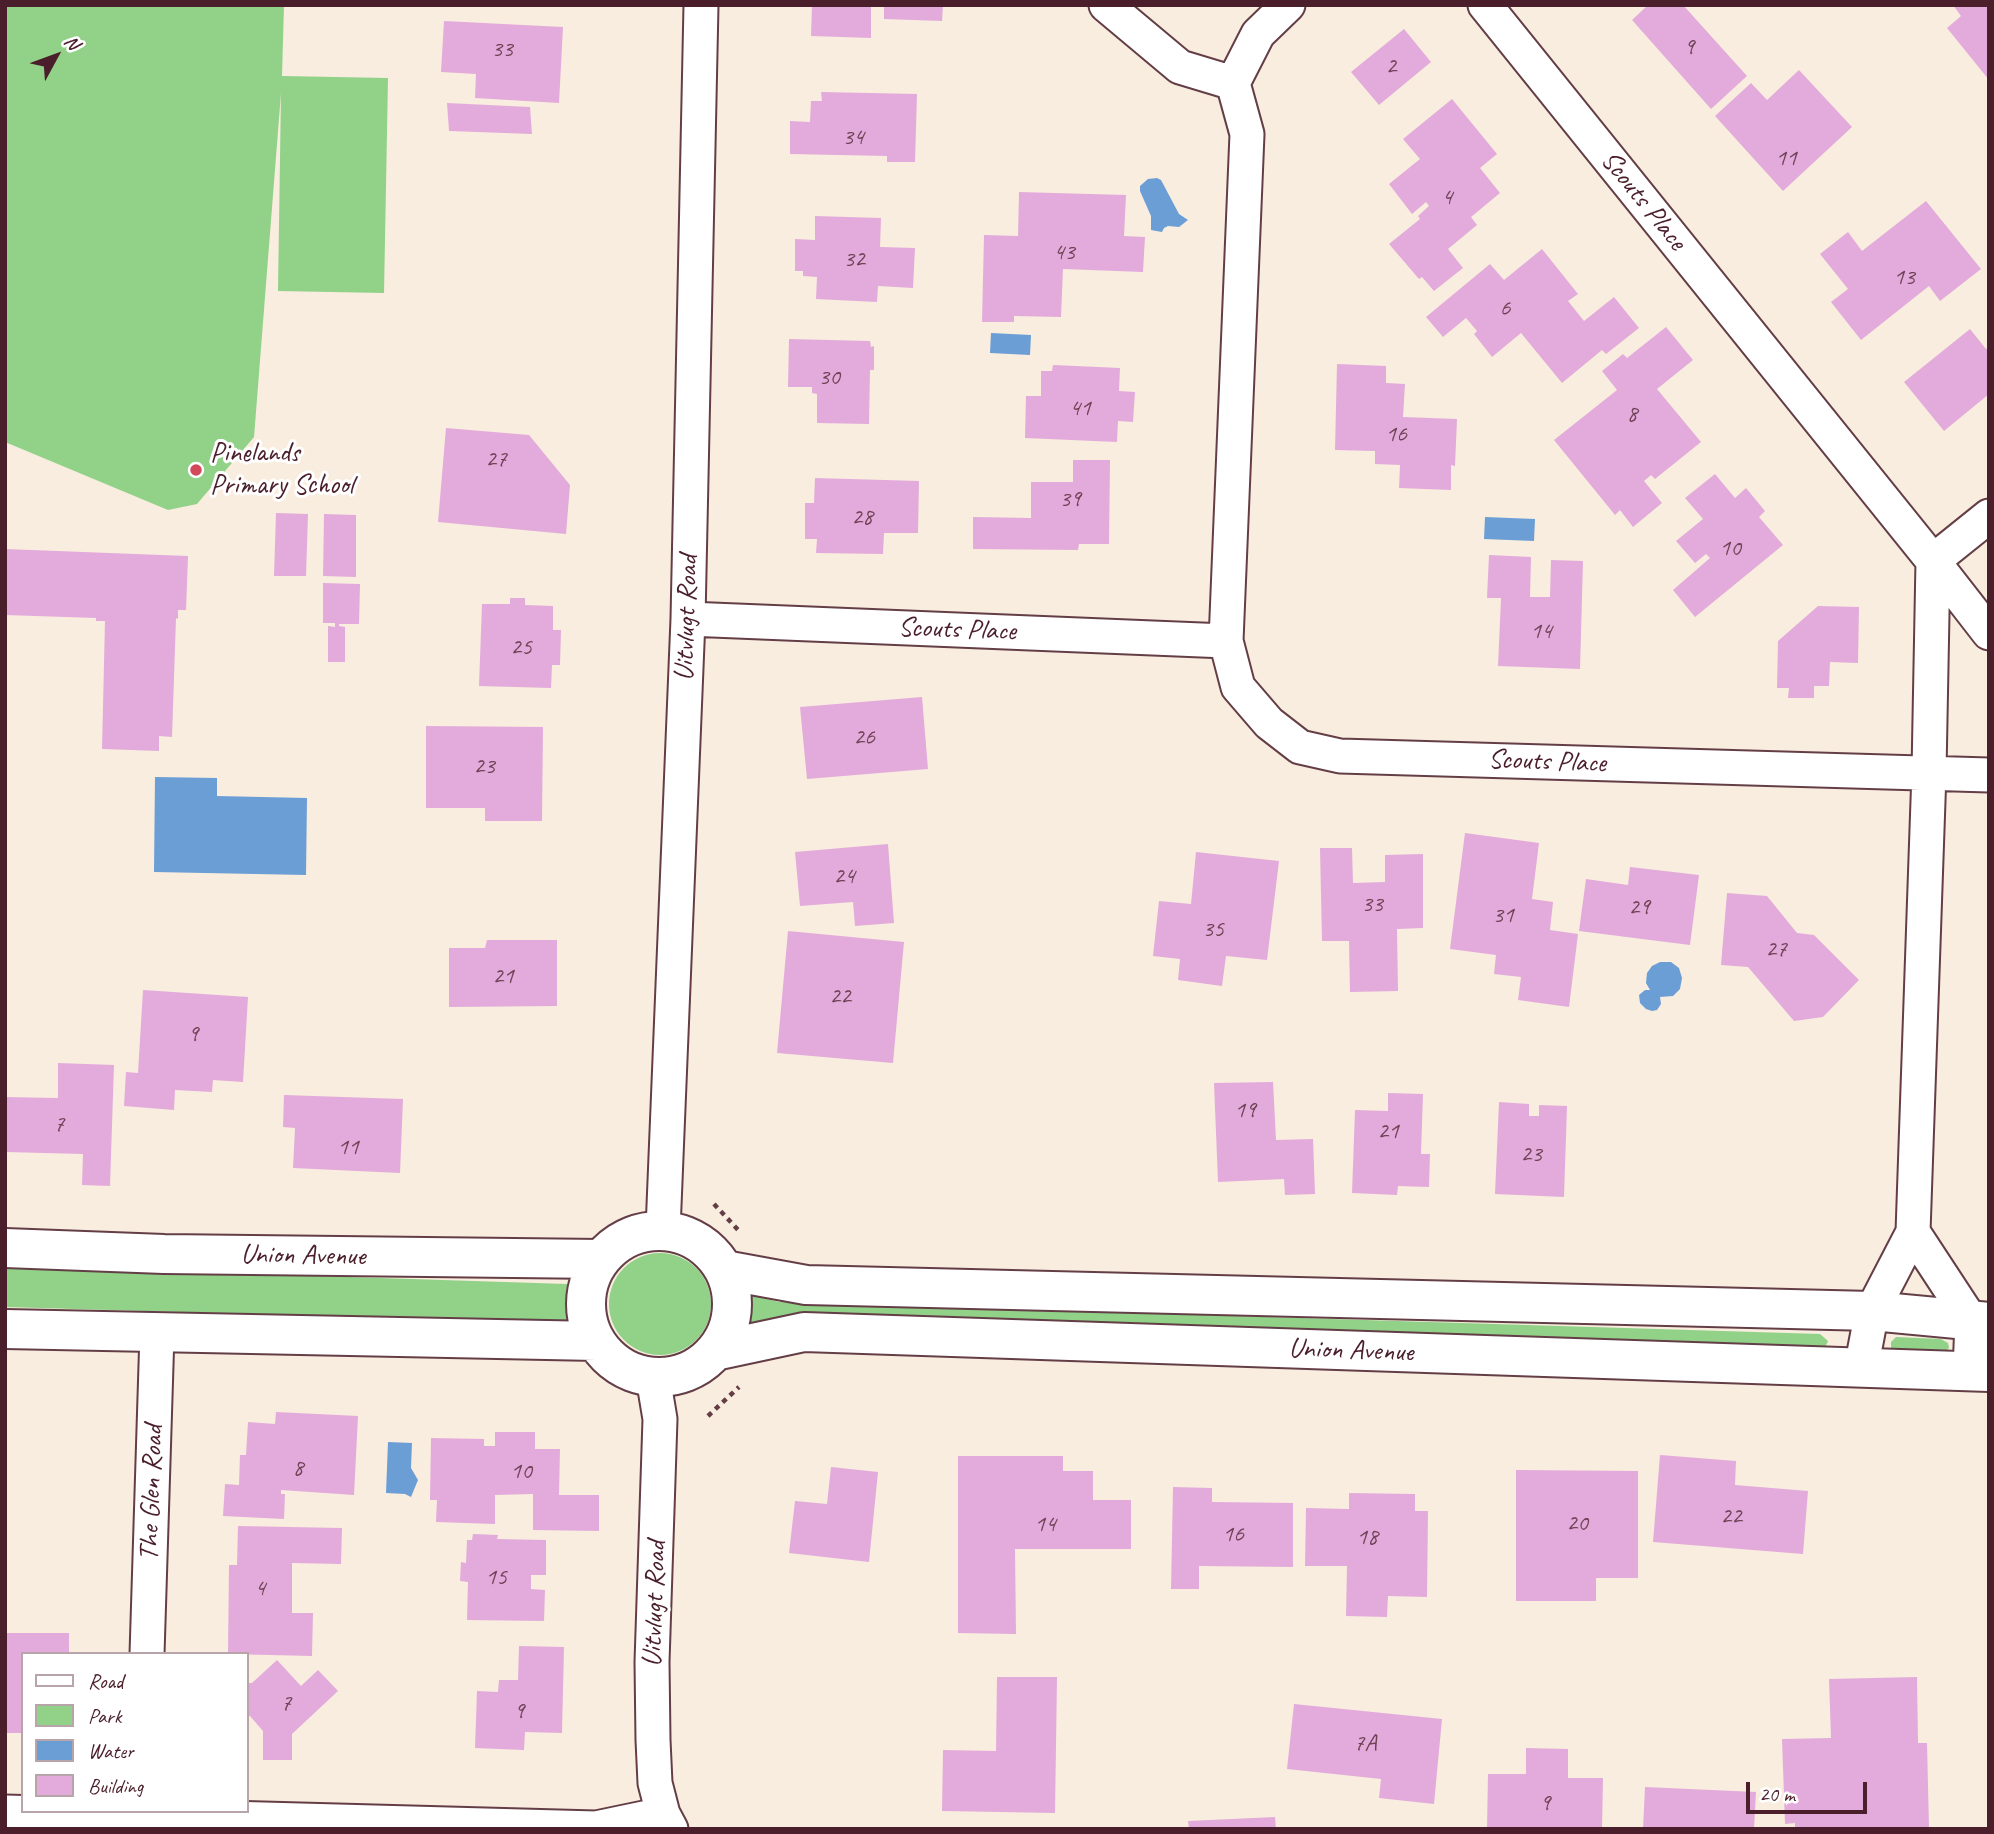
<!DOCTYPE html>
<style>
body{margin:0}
#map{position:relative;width:1994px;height:1834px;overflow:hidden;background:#f8edde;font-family:Caveat,sans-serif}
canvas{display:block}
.frame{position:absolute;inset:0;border:7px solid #4a1f2b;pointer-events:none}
.legend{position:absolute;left:21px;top:1652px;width:228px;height:161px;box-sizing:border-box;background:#fff;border:2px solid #b7a5aa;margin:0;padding:9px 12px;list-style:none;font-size:21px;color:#4a1f2b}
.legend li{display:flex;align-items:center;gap:14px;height:35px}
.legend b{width:35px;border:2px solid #b7a5aa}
.north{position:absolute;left:21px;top:21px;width:70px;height:70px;-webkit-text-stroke:5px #fff;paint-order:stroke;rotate:49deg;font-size:19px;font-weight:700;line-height:28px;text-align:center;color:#4a1f2b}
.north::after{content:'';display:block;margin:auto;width:24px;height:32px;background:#4a1f2b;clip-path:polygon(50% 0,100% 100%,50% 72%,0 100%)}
.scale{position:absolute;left:1746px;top:1782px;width:121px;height:32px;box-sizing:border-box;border:4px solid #4a1f2b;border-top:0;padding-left:9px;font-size:21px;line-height:24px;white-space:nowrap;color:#4a1f2b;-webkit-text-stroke:5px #fff;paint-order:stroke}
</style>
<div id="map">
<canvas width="1994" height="1834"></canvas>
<div class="frame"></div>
<ul class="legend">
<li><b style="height:9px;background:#fff"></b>Road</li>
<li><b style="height:19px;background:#91d188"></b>Park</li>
<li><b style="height:19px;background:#6c9ed6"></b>Water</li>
<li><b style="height:19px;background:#e3abdb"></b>Building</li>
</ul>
<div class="north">N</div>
<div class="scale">20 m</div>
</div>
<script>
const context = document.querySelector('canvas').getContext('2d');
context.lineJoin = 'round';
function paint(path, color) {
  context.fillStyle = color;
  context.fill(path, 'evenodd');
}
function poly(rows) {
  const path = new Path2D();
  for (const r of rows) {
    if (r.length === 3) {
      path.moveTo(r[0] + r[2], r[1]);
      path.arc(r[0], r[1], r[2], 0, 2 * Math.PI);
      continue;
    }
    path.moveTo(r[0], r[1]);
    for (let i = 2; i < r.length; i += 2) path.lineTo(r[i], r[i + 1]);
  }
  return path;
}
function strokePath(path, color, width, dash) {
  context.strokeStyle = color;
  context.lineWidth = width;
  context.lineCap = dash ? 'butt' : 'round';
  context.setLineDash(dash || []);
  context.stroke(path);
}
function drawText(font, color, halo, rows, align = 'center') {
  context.font = font + ' Caveat,sans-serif';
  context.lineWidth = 6;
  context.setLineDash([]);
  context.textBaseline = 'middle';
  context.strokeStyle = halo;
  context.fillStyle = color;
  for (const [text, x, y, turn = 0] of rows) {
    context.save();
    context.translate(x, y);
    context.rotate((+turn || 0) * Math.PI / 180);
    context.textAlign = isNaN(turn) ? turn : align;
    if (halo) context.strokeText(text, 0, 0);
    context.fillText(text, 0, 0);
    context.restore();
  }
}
const green = poly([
 [5,5,284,5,282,76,388,78,384,293,278,291,281,93,254,437,197,504,168,510,5,442],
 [660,1304,51],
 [5,1266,567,1284,566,1323,5,1307],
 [738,1292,779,1302,1820,1334,1828,1341,1824,1350,772,1318,737,1325],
 [1896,1337,1941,1339,1948,1343,1949,1348,1943,1354,1894,1351,1891,1347,1891,1342]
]);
const water = poly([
 [1157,178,1161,180,1179,214,1188,220,1179,227,1168,226,1164,228,1162,232,1151,230,1151,216,1140,191,1140,186,1148,179],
 [991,333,1031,335,1030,355,990,353],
 [1485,517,1535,519,1534,541,1484,539],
 [155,777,217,778,217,796,307,798,306,875,154,872],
 [1660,962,1671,962,1679,968,1682,978,1680,989,1673,996,1660,997,1661,1004,1657,1010,1652,1011,1646,1009,1640,1003,1639,995,1645,990,1650,990,1646,983,1647,973,1652,966],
 [388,1442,412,1443,411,1468,418,1480,411,1497,405,1494,386,1493]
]);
const building = poly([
 [812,5,871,5,871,38,811,36],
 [884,5,943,5,942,21,884,19],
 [1648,5,1683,5,1747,76,1711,109,1632,20],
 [1953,5,1989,5,1989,80,1947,28,1961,16],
 [444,21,563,27,559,103,475,98,476,74,441,72],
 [1404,29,1431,62,1379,105,1351,72],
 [1799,70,1852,127,1783,191,1715,116,1751,83,1767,100],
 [821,92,917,94,915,162,887,162,887,156,790,154,790,121,810,122,811,101,822,101],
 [1452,99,1497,154,1480,168,1500,193,1471,217,1477,225,1448,249,1463,268,1434,291,1422,277,1419,279,1389,244,1420,219,1418,216,1429,206,1426,202,1412,214,1389,184,1420,159,1403,139],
 [447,103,530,107,532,134,449,131],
 [1019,192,1126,195,1124,236,1145,237,1143,272,1063,269,1061,317,1014,316,1014,322,982,322,984,235,1018,236],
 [1926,201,1981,269,1940,301,1929,286,1861,340,1831,302,1848,289,1820,254,1848,232,1862,251],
 [815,216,881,218,880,247,915,248,913,288,878,286,877,302,816,299,817,277,803,276,803,271,795,271,795,239,815,240],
 [1542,249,1578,294,1568,301,1584,321,1614,297,1639,328,1606,354,1602,350,1562,383,1521,333,1492,357,1474,334,1477,331,1466,318,1443,337,1426,317,1490,264,1504,280],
 [1666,327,1693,360,1657,389,1701,442,1655,479,1651,475,1644,481,1662,503,1633,527,1620,510,1615,515,1554,440,1617,390,1602,371,1623,354,1627,358],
 [1970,329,1986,349,1989,347,1989,394,1944,431,1904,382],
 [789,339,870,341,871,347,874,346,874,370,870,370,869,424,817,423,817,394,812,393,812,387,788,387],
 [1337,364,1386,366,1386,383,1405,384,1403,417,1457,419,1455,466,1451,465,1451,490,1399,488,1400,465,1375,464,1375,451,1335,450],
 [1053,365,1120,368,1119,391,1135,392,1133,422,1118,421,1117,442,1025,438,1026,396,1041,396,1041,371,1052,371],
 [446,428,529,435,570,485,566,534,438,522],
 [1073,460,1110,460,1109,544,1079,544,1078,550,973,549,973,517,1031,518,1031,482,1073,482],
 [1715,474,1735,498,1746,488,1765,511,1759,517,1783,545,1695,617,1673,590,1710,558,1706,554,1695,563,1676,541,1703,519,1685,498],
 [815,478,919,481,918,533,884,533,883,554,816,553,817,539,805,539,805,503,814,503],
 [276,513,308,514,306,576,274,576],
 [324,514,356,515,356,577,323,576],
 [5,549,188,556,186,610,178,610,178,619,176,618,172,737,159,736,159,751,102,749,105,621,96,621,96,618,5,615],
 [1489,555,1531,557,1530,597,1550,597,1551,560,1583,561,1580,669,1498,666,1501,598,1487,598],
 [323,583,360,584,359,624,339,624,339,626,345,627,345,662,328,662,328,626,335,627,335,623,323,623],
 [510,598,525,598,525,605,553,606,553,630,561,630,560,665,552,665,551,688,479,686,482,604,510,604],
 [1818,606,1859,607,1858,663,1830,662,1829,686,1814,686,1814,698,1788,698,1789,688,1777,688,1778,641],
 [922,697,928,769,807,779,800,707],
 [426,726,543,727,542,821,485,821,485,808,426,808],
 [1465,833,1539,843,1532,899,1553,902,1550,930,1578,934,1569,1007,1518,1000,1521,977,1494,974,1496,955,1450,949],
 [888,844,894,923,855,926,853,902,800,906,795,852],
 [1320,848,1352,848,1353,883,1385,882,1385,855,1423,854,1423,928,1397,929,1398,991,1350,992,1349,941,1322,941],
 [1196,852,1279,861,1267,960,1226,956,1222,986,1178,980,1180,959,1153,956,1159,901,1191,904],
 [1630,867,1699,875,1690,945,1579,931,1586,879,1628,885],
 [1727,893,1767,896,1797,933,1814,935,1859,980,1823,1017,1794,1021,1748,967,1721,965],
 [788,931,904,942,893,1063,777,1053],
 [487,940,557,940,557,1006,449,1007,449,948,485,948],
 [143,990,248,997,243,1082,213,1080,212,1092,175,1090,174,1110,124,1106,126,1072,138,1073],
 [58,1063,114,1065,110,1186,82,1185,83,1154,5,1152,5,1097,58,1098],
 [1273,1082,1276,1140,1313,1139,1315,1194,1285,1195,1284,1179,1218,1182,1214,1083],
 [1388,1093,1423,1094,1421,1154,1430,1154,1429,1187,1398,1186,1397,1195,1352,1193,1355,1110,1388,1111],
 [284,1095,403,1099,400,1173,293,1168,295,1128,283,1127],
 [1499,1102,1529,1104,1529,1116,1539,1116,1539,1105,1567,1106,1564,1197,1495,1194],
 [276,1412,358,1416,354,1495,281,1490,281,1494,285,1494,284,1519,223,1516,225,1484,239,1485,240,1455,246,1455,248,1422,275,1424],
 [495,1432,535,1432,535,1449,560,1449,559,1495,599,1495,599,1531,533,1530,533,1494,495,1495,495,1524,436,1522,437,1500,430,1500,431,1438,484,1439,484,1446,495,1446],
 [1660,1455,1736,1461,1735,1485,1808,1491,1803,1554,1653,1542],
 [958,1456,1063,1456,1063,1471,1093,1471,1093,1500,1131,1500,1131,1549,1015,1549,1016,1634,958,1633],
 [831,1467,878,1472,869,1562,789,1553,795,1501,827,1504],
 [1516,1470,1638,1471,1638,1578,1596,1578,1596,1601,1516,1601],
 [1173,1487,1212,1488,1212,1502,1293,1503,1293,1567,1199,1566,1199,1589,1171,1589],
 [1349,1493,1415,1494,1415,1511,1428,1511,1427,1597,1388,1596,1387,1617,1346,1616,1347,1566,1305,1566,1306,1508,1349,1509],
 [238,1526,342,1528,341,1564,292,1563,292,1613,313,1613,312,1656,228,1654,229,1565,237,1565],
 [473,1534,498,1535,497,1539,546,1540,546,1575,531,1575,531,1589,545,1590,544,1621,467,1620,468,1582,460,1581,461,1562,466,1563,467,1540,472,1540],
 [5,1633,69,1633,69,1654,23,1654,23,1733,5,1733],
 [519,1646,564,1647,562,1733,525,1732,524,1750,475,1748,477,1691,498,1692,499,1680,518,1680],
 [277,1660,301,1686,318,1670,338,1691,292,1734,292,1760,263,1760,263,1731,250,1716,247,1716,247,1683,252,1683],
 [997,1677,1057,1677,1055,1813,942,1811,943,1750,996,1751],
 [1917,1677,1918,1743,1927,1743,1929,1827,1795,1829,1795,1823,1785,1824,1782,1739,1831,1738,1829,1679],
 [1294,1704,1442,1719,1434,1804,1379,1798,1381,1779,1287,1769],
 [1526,1748,1568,1749,1568,1778,1603,1778,1602,1829,1487,1829,1488,1774,1526,1774],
 [1645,1787,1756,1792,1754,1829,1643,1829],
 [1275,1817,1276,1829,1189,1829,1188,1821]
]);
const path = poly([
 [714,1204,740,1232],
 [708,1416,739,1387]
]);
const minor = poly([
 [1106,5,1180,67,1233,83],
 [1288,5,1258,34,1233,83,1247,134,1226,641,1238,687,1269,723,1300,747,1340,756,1989,775],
 [1485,5,1933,561,1989,633],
 [1933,561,1989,516],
 [688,619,1226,641],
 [663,1230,688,619,701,5],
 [1913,1232,1972,1322,1970,1372],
 [1861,1369,1872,1311,1913,1232,1929,772,1933,561],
 [653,1377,660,1419,652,1662,653,1740,655,1783,663,1814,671,1829],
 [147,1654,157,1333],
 [5,1812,596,1828,663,1814]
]);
const tertiary = poly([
 [659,1304,73],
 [5,1248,164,1254,601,1259],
 [724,1270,806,1285,1872,1311,1989,1322],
 [5,1329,596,1341],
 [715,1351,804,1332,1989,1372]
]);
const markers = [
 [196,470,7,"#d1495b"]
];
const numberNames = [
 ["9",1689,48],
 ["33",502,50],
 ["2",1391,67],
 ["34",853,138],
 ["11",1786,159],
 ["4",1447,198],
 ["43",1064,253],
 ["32",854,260],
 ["13",1904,278],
 ["6",1505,309],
 ["30",829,378],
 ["41",1080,409],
 ["8",1632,415],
 ["16",1396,435],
 ["27",496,460],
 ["39",1070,500],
 ["28",862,518],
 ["10",1730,549],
 ["14",1541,632],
 ["25",521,648],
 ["26",864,738],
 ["23",484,767],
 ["24",844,877],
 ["33",1372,905],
 ["29",1639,908],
 ["31",1503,916],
 ["35",1213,930],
 ["27",1776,950],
 ["21",503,977],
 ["22",840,997],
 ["9",193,1035],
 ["19",1245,1111],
 ["7",59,1125],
 ["21",1388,1132],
 ["11",348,1148],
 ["23",1531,1155],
 ["8",298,1469],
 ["10",521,1472],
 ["22",1731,1517],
 ["20",1577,1524],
 ["14",1045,1525],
 ["16",1233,1535],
 ["18",1367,1538],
 ["15",496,1578],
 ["4",260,1589],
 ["7",286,1704],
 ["9",519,1712],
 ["7A",1365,1744],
 ["9",1545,1804]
];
const streetNames = [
 ["Scouts Place",1643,201,51],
 ["Uitvlugt Road",687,618,-88],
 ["Scouts Place",957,630,2],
 ["Scouts Place",1547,762,2],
 ["Union Avenue",303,1256,1],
 ["Union Avenue",1351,1351,2],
 ["The Glen Road",152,1493,-88],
 ["Uitvlugt Road",655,1604,-88]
];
const poiNames = [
 ["Pinelands",210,454],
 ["Primary School",210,486]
];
paint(green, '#91d188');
paint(water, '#6c9ed6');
paint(building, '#e3abdb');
strokePath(minor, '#643e46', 37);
strokePath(tertiary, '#643e46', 42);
strokePath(path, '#643e46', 4.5, [5, 5]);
strokePath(minor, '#fff', 33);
strokePath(tertiary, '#fff', 38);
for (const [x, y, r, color] of markers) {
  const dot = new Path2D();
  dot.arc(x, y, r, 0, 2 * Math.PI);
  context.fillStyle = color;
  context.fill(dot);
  strokePath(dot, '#fff', 2.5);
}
drawText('24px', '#704257', null, numberNames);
drawText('28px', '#4a1f2b', '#fff', streetNames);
drawText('28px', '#4a1f2b', '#fff', poiNames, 'left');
</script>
